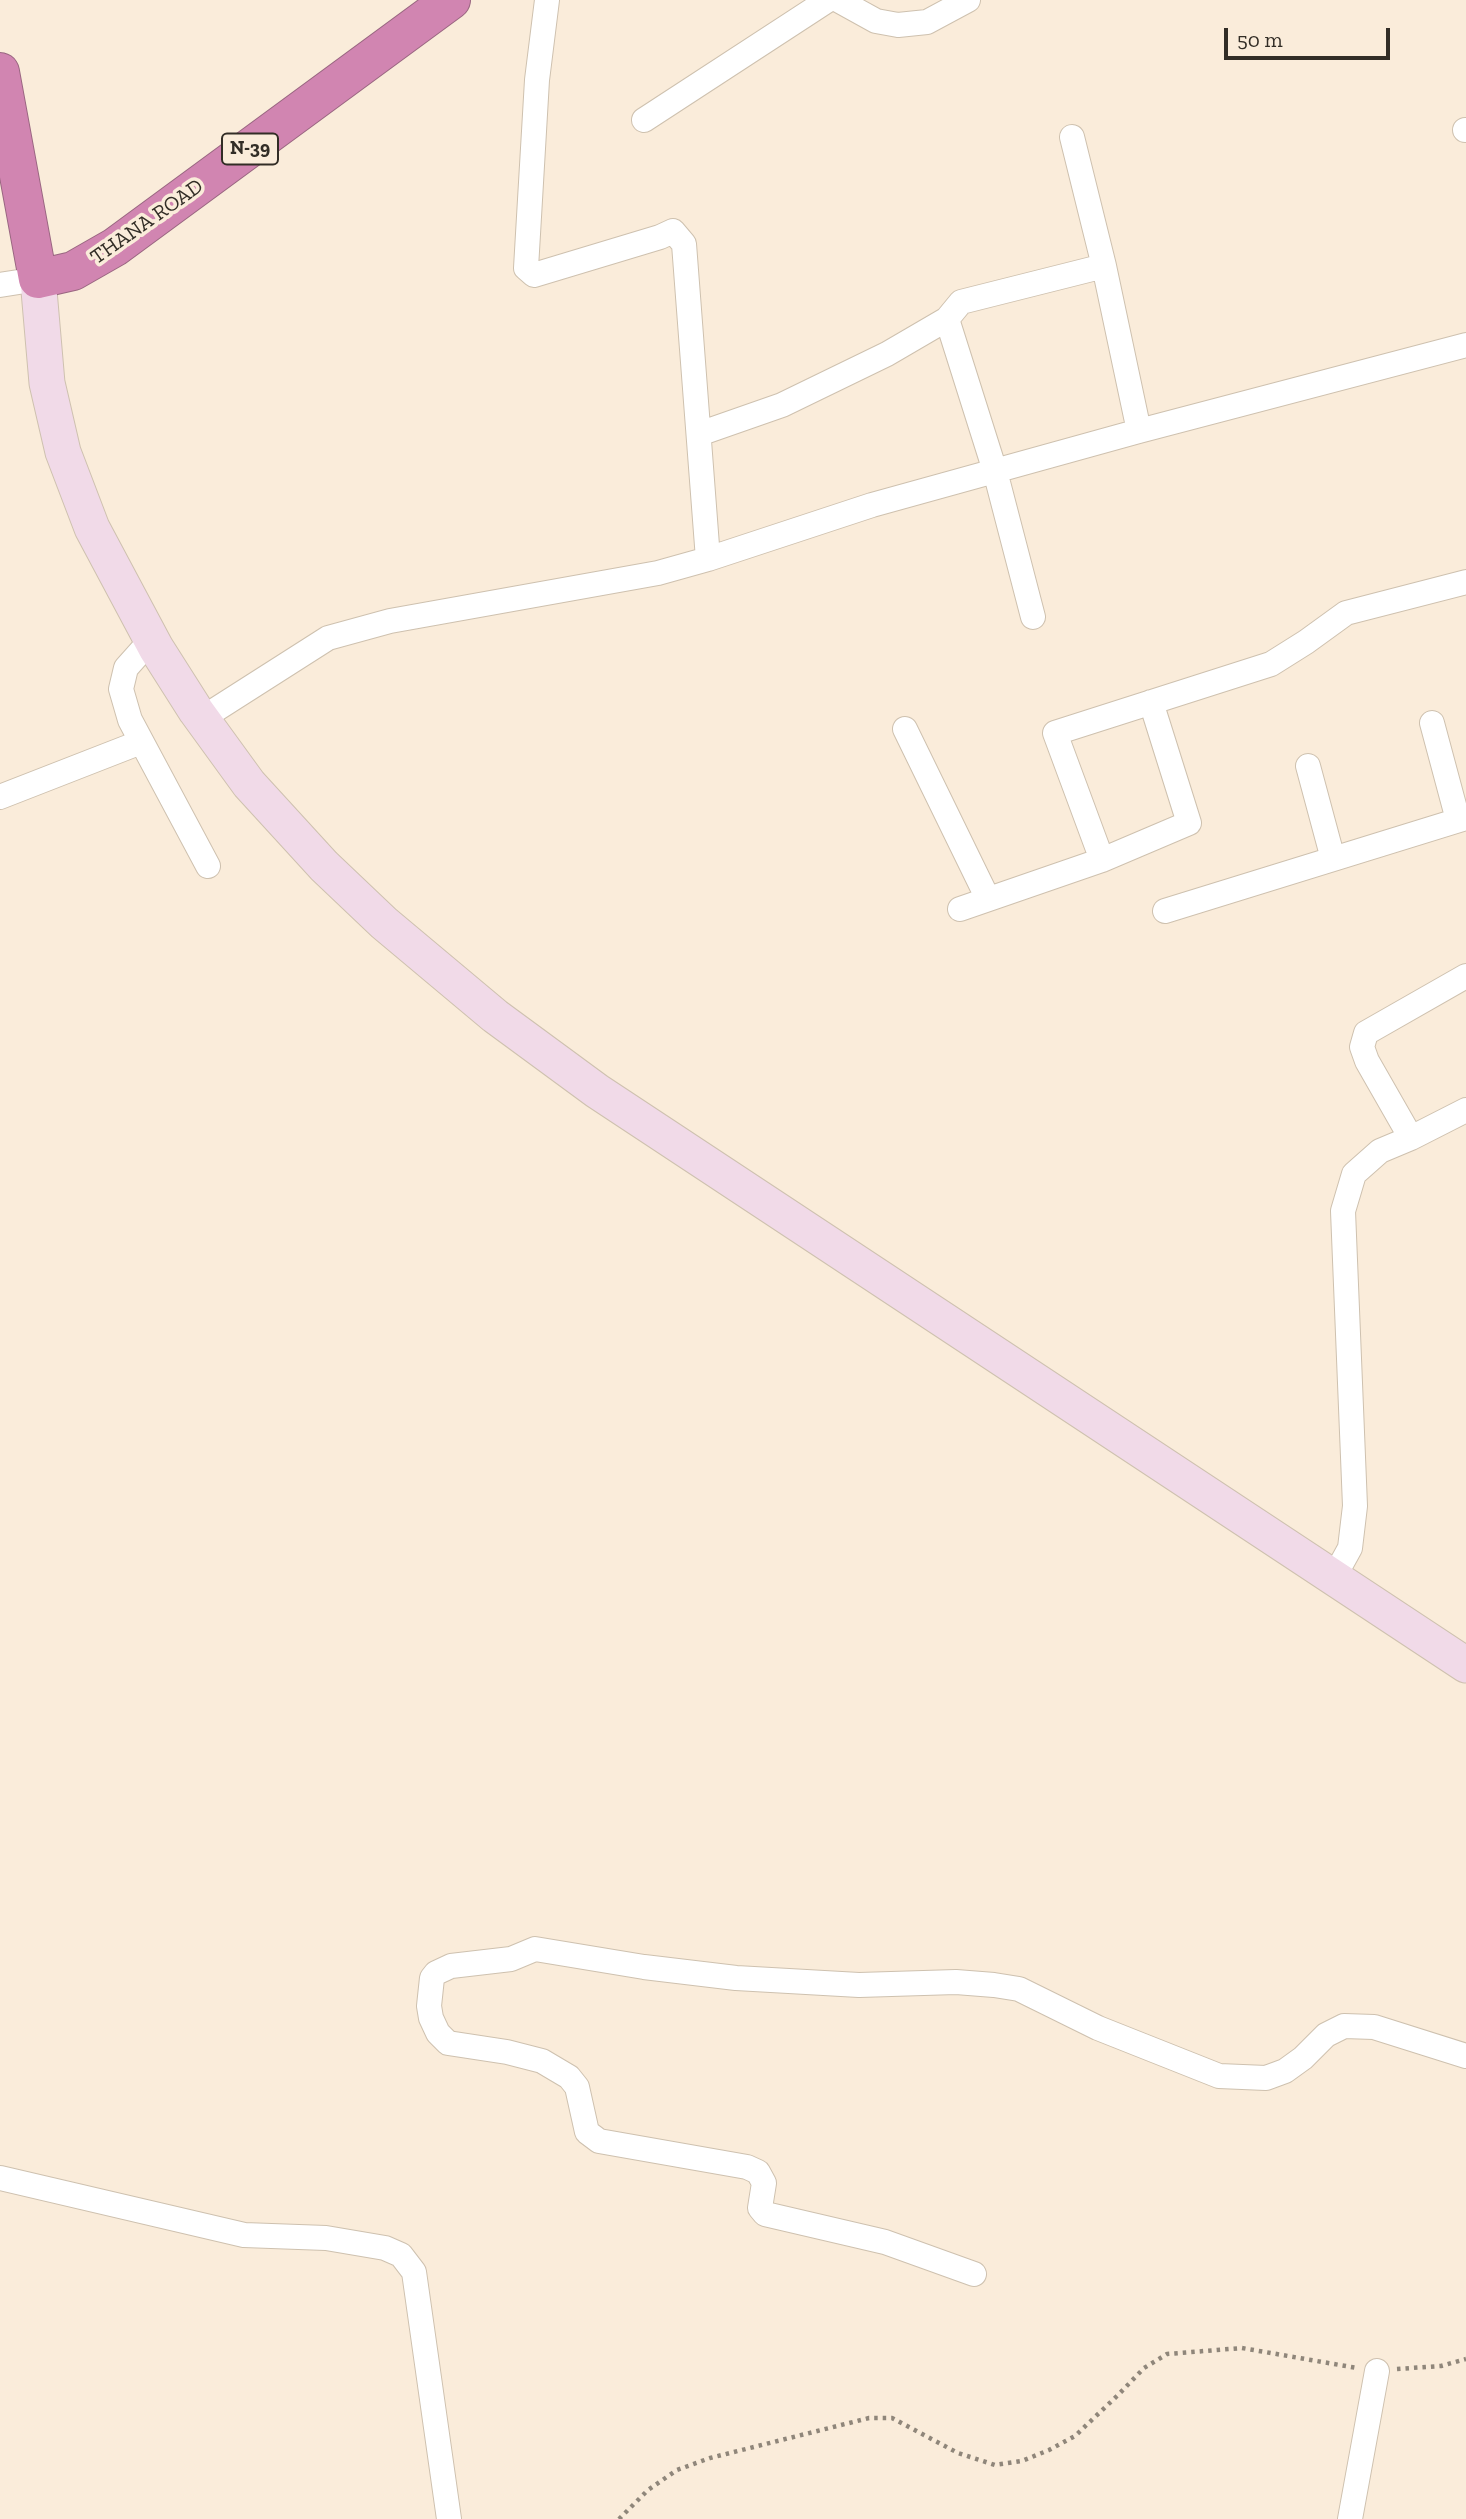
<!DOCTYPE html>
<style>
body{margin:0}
#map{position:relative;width:1466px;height:2519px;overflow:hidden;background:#faecda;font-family:"Zilla Slab",serif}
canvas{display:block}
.scale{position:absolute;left:1224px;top:28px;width:166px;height:32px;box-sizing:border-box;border:4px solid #322d26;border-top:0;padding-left:9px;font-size:21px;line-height:24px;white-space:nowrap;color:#322d26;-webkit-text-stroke:5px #faecda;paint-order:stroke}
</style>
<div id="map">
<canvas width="1466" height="2519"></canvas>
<div class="scale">50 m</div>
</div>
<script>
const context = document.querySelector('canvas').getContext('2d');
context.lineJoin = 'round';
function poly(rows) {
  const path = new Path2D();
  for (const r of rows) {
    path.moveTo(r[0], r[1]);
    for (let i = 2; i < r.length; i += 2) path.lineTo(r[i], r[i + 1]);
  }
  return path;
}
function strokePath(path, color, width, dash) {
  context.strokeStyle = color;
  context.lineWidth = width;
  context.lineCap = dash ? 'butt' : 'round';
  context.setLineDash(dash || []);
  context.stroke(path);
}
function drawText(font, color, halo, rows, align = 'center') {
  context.font = font + ' "Zilla Slab",serif';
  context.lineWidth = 7;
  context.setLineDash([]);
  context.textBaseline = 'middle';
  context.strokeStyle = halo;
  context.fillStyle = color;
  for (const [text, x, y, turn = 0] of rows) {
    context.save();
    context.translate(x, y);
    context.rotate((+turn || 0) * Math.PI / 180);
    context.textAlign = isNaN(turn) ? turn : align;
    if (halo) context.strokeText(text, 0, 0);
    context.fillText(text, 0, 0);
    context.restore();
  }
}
const path = poly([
 [1397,2369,1441,2366,1466,2359],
 [619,2519,648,2490,677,2470,710,2458,869,2418,892,2418,958,2453,995,2465,1022,2461,1049,2450,1075,2436,1118,2395,1144,2368,1167,2354,1242,2348,1357,2368]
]);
const street = poly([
 [547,0,537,80,526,268,534,275,660,237,673,231,684,244,708,559],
 [838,0,876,21,898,25,927,22,968,0],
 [644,120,828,0],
 [1465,130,1466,130],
 [1072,137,1104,266,1139,431],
 [0,285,38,279],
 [947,319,995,471,1033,617],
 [699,434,782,405,887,354,947,319,961,302,1104,266],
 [151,640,126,668,121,689,130,720,208,866],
 [201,719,328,638,390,621,658,573,708,559,872,505,1139,431,1466,345],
 [1432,723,1458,820],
 [905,729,988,899],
 [1308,766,1333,859],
 [0,797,141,742],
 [1102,860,1055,733,1271,664,1306,642,1346,613,1466,582],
 [960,909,1102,860,1189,823,1151,702],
 [1165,911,1466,818],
 [1466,976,1366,1033,1362,1047,1367,1061,1411,1138,1466,1110],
 [1334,1577,1350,1548,1355,1506,1343,1211,1354,1174,1380,1151,1411,1138],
 [0,2178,244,2235,326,2238,385,2248,401,2255,414,2272,449,2519],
 [974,2274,885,2242,765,2214,760,2208,764,2183,758,2172,747,2167,599,2141,587,2132,577,2087,569,2077,542,2061,507,2052,448,2043,438,2033,431,2018,429,2006,432,1978,436,1973,451,1966,511,1959,535,1949,644,1967,736,1978,859,1985,956,1982,994,1985,1019,1989,1098,2028,1219,2076,1266,2078,1285,2071,1303,2058,1326,2035,1344,2026,1374,2027,1466,2056],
 [1350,2519,1377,2371]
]);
const secondary = poly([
 [38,279,47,383,63,452,92,528,156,648,196,711,249,784,324,866,384,923,495,1016,597,1091,1466,1665]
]);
const highway = poly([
 [0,72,38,279,73,271,115,247,451,0]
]);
const shields = [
 [250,149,56]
];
const shieldNames = [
 ["N-39",250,149]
];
const streetNames = [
 ["THANA ROAD",147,222,-35]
];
strokePath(street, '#cec1af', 26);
strokePath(secondary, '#cec1af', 37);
strokePath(highway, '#996680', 40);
strokePath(path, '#8f867a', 4.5, [3.5, 5]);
strokePath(street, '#fff', 24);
strokePath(secondary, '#f1dae8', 35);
strokePath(highway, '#d185b1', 38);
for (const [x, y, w] of shields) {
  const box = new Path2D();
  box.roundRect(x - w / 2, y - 15.5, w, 31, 5);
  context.fillStyle = '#faecda';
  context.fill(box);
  strokePath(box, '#322d26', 2);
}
drawText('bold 19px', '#322d26', null, shieldNames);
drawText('21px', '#322d26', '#faecda', streetNames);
</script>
